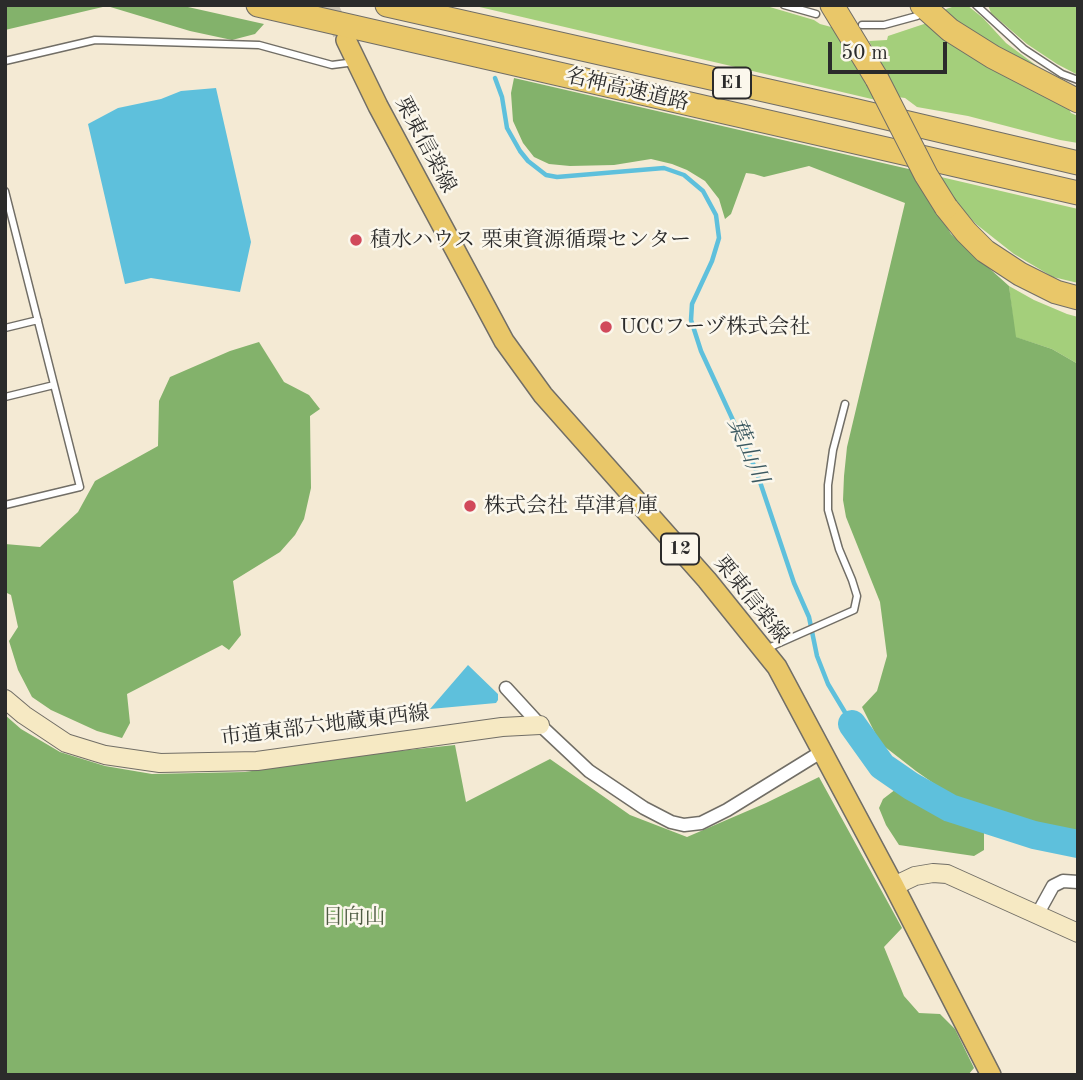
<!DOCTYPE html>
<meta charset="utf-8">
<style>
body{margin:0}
#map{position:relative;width:1083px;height:1080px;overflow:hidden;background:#f4ead4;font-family:"Old Standard TT",serif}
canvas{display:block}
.frame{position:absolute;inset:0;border:7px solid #2b2b2b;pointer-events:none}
.scale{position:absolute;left:828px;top:42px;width:119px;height:32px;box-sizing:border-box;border:4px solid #2b2b2b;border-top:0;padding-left:9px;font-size:21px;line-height:24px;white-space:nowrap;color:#2b2b2b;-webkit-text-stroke:5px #fbf7ec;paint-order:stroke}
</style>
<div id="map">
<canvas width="1083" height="1080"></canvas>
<div class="frame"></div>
<div class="scale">50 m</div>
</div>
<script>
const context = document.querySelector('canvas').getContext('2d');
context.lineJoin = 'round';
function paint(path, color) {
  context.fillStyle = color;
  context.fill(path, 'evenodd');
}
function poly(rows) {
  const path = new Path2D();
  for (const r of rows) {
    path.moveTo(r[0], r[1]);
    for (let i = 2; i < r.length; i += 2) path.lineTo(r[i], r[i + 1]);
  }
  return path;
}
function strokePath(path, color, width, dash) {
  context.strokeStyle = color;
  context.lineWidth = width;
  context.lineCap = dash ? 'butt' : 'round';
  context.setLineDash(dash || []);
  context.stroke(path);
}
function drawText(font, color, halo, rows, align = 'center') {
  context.font = font + ' "Old Standard TT","Noto Serif JP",serif';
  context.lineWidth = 5;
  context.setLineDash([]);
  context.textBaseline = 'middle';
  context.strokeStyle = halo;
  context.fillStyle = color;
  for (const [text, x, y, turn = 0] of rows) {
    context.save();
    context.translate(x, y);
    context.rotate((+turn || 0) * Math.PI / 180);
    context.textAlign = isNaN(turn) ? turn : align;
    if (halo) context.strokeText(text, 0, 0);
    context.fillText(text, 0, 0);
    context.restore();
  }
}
const green = poly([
 [471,5,763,5,814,20,820,24,835,28,876,100],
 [967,5,983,18,1006,43,1049,75,1071,113,1078,116,1078,143,1060,140,968,116,917,107,905,98,898,97,869,41,887,40,888,36,927,23,946,9,955,6],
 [988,5,1078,5,1078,75,1057,64,1027,44,991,13],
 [941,177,1078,209,1078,283,1053,277,1014,254,976,224,956,202],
 [1009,286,1034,300,1067,314,1078,317,1078,364,1052,349,1015,337]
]);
const forest = poly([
 [5,5,179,5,264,24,255,34,232,40,190,31,107,6,5,30],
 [514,78,913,170,951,234,1009,286,1016,337,1052,349,1078,364,1078,832,999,814,956,799,916,771,880,743,862,707,877,691,887,656,880,602,846,517,843,500,844,476,847,447,905,203,809,166,764,177,754,174,746,173,731,214,725,219,719,199,705,181,687,170,672,164,651,159,614,165,570,166,549,164,534,157,523,143,513,121,511,93],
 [259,342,284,382,309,395,320,409,310,416,311,488,304,519,295,535,280,552,233,581,241,635,229,650,222,645,127,694,130,723,122,738,97,731,51,710,32,697,18,670,9,641,18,627,11,595,5,592,5,544,40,547,78,512,95,481,158,446,159,401,170,377,230,351],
 [5,715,21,729,60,752,105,766,152,774,245,772,361,755,455,745,466,802,550,759,630,815,687,837,766,803,819,777,902,928,884,947,904,996,919,1013,940,1014,955,1029,974,1068,968,1075,5,1075],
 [896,789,948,817,984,829,984,850,974,856,899,845,886,825,879,808,883,799]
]);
const water = poly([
 [216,88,251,242,240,292,151,278,125,284,88,124,118,108,161,99,181,91],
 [468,665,498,694,498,700,496,703,430,709]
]);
const stream = poly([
 [495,78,502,97,507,128,520,151,528,161,546,175,557,177,664,168,684,175,703,191,716,215,719,238,712,261,692,304,691,320,701,351,756,470,794,583,809,617,817,656,828,684,852,724]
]);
const river = poly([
 [852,724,882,766,911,786,950,808,1034,835,1078,844]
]);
const primaryTunnel = poly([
 [328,5,342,33]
]);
const lane = poly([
 [784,5,816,14],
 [976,5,1024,49,1062,74,1078,80],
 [862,25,884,25,917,16],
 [5,61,95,40,259,45,332,65,355,62],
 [5,191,80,487,5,505],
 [5,328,38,320],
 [5,397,54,385],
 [766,649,854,610,857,596,852,580,839,549,828,510,828,485,833,450,845,404]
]);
const street = poly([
 [506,688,540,725,589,771,644,808,671,822,684,825,701,823,727,810,821,752],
 [1037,915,1053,886,1063,881,1078,882]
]);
const secondary = poly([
 [5,699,24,715,66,743,105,755,160,763,257,761,502,727,540,725],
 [894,886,915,876,933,873,947,874,1078,933]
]);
const primary = poly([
 [346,40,378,106,504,341,543,395,707,580,777,667,894,886,991,1075]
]);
const highway = poly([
 [258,5,1078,193],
 [387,5,853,110,1078,163],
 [832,5,877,79],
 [922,5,950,30,993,57,1078,101],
 [946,207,966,232,985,251,1020,274,1056,292,1078,298]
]);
const highwayBridge = poly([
 [877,79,926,175,946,207]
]);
const markers = [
 [356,240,7,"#d1495b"],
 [606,327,7,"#d1495b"],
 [470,506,7,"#d1495b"]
];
const shields = [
 [732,83,38],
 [680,549,38]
];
const shieldNames = [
 ["E1",732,83],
 ["12",680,549]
];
const streetNames = [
 ["名神高速道路",627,90,13],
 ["栗東信楽線",425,145,62],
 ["栗東信楽線",751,600,51],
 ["市道東部六地蔵東西線",325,726,-7]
];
const poiNames = [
 ["積水ハウス 栗東資源循環センター",370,240],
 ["UCCフーヅ株式会社",620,327],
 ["株式会社 草津倉庫",484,506]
];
const parkNames = [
 ["日向山",354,917]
];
const waterNames = [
 ["葉山川",747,451,67]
];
paint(green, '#a4cf7b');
paint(forest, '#83b26b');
paint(water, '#5ec0dc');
strokePath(stream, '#5ec0dc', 4.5);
strokePath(river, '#5ec0dc', 28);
strokePath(primaryTunnel, '#ccc4b2', 19, [19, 10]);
strokePath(lane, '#716e66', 9);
strokePath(street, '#716e66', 15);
strokePath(secondary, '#716e66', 20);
strokePath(primary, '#716e66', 22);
strokePath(highway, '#716e66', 25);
strokePath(lane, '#fff', 6);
strokePath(street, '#fff', 12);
strokePath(secondary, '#f6e9c3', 18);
strokePath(primary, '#e9c769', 19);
strokePath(highway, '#e9c769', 23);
strokePath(highwayBridge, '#716e66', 25, []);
strokePath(highwayBridge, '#e9c769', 23);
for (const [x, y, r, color] of markers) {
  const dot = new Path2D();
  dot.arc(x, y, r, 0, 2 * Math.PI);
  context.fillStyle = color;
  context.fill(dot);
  strokePath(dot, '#fbf7ec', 2.5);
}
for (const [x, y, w] of shields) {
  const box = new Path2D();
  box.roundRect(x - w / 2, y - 15.5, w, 31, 5);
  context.fillStyle = '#fbf7ec';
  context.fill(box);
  strokePath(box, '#2b2b2b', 2);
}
drawText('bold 19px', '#2b2b2b', null, shieldNames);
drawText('21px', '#2b2b2b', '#fbf7ec', streetNames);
drawText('21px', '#2b2b2b', '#fbf7ec', poiNames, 'left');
drawText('21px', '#4f5c43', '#fbf7ec', parkNames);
drawText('italic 23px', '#3a5860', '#fbf7ec', waterNames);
</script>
